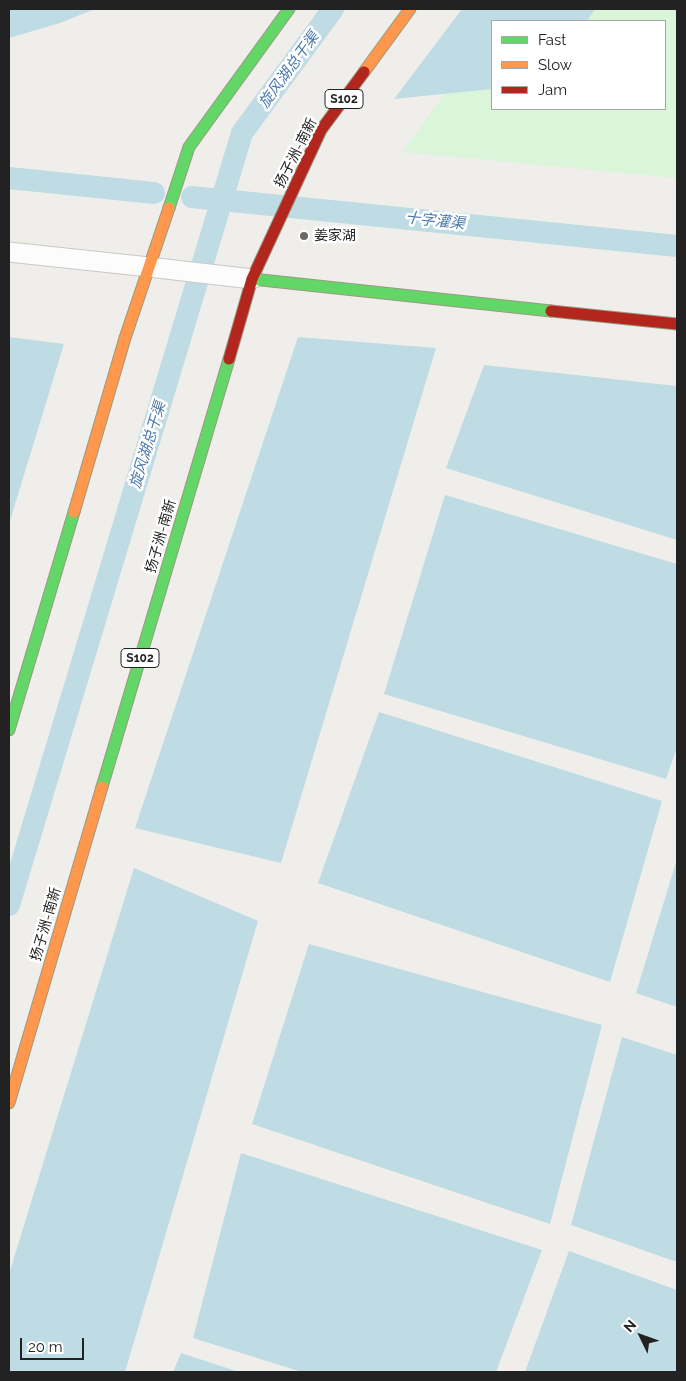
<!DOCTYPE html>
<meta charset="utf-8">
<style>
body{margin:0}
#map{position:relative;width:686px;height:1381px;overflow:hidden;background:#f0eeeb;font-family:Raleway,sans-serif}
canvas{display:block}
.frame{position:absolute;inset:0;border:10px solid #222;pointer-events:none}
.legend{position:absolute;left:491px;top:20px;width:175px;height:90px;box-sizing:border-box;background:#fff;border:1px solid #a7a7a7;margin:0;padding:6px 9px;list-style:none;font-size:15px;color:#222}
.legend li{display:flex;align-items:center;gap:10px;height:25px}
.legend b{width:25px;border:1px solid #a7a7a7}
.north{position:absolute;left:616px;top:1311px;width:50px;height:50px;-webkit-text-stroke:4px #fff;paint-order:stroke;rotate:312deg;font-size:14px;font-weight:700;line-height:20px;text-align:center;color:#222}
.north::after{content:'';display:block;margin:auto;width:18px;height:22px;background:#222;clip-path:polygon(50% 0,100% 100%,50% 72%,0 100%)}
.scale{position:absolute;left:20px;top:1338px;width:64px;height:22px;box-sizing:border-box;border:2px solid #222;border-top:0;padding-left:6px;font-size:15px;line-height:18px;white-space:nowrap;color:#222;-webkit-text-stroke:4px #fff;paint-order:stroke}
</style>
<div id="map">
<canvas width="686" height="1381"></canvas>
<div class="frame"></div>
<ul class="legend">
<li><b style="height:6px;background:#63d668"></b>Fast</li>
<li><b style="height:6px;background:#ff974d"></b>Slow</li>
<li><b style="height:6px;background:#b3261e"></b>Jam</li>
</ul>
<div class="north">N</div>
<div class="scale">20 m</div>
</div>
<script>
const context = document.querySelector('canvas').getContext('2d');
context.lineJoin = 'round';
function paint(path, color) {
  context.fillStyle = color;
  context.fill(path, 'evenodd');
}
function poly(rows) {
  const path = new Path2D();
  for (const r of rows) {
    path.moveTo(r[0], r[1]);
    for (let i = 2; i < r.length; i += 2) path.lineTo(r[i], r[i + 1]);
  }
  return path;
}
function strokePath(path, color, width, dash) {
  context.strokeStyle = color;
  context.lineWidth = width;
  context.lineCap = dash ? 'butt' : 'round';
  context.setLineDash(dash || []);
  context.stroke(path);
}
function drawText(font, color, halo, rows, align = 'center') {
  context.font = font + ' Raleway,"Noto Sans SC",sans-serif';
  context.lineWidth = 5;
  context.setLineDash([]);
  context.textBaseline = 'middle';
  context.strokeStyle = halo;
  context.fillStyle = color;
  for (const [text, x, y, turn = 0] of rows) {
    context.save();
    context.translate(x, y);
    context.rotate((+turn || 0) * Math.PI / 180);
    context.textAlign = isNaN(turn) ? turn : align;
    if (halo) context.strokeText(text, 0, 0);
    context.fillText(text, 0, 0);
    context.restore();
  }
}
const park = poly([
 [507,9,677,9,677,178,402,152,492,29,492,109,665,109,665,21,498,21]
]);
const water = poly([
 [9,9,95,9,60,23,9,38],
 [462,9,595,9,587,21,492,21,492,89,394,99],
 [9,337,64,344,9,524],
 [298,337,436,348,281,863,135,828],
 [484,365,677,386,677,540,446,468],
 [445,495,677,564,677,747,666,779,384,694],
 [379,712,662,801,610,982,318,883],
 [677,859,677,1007,636,993],
 [134,868,258,921,125,1372,9,1372,9,1274],
 [309,944,602,1025,550,1224,252,1124],
 [622,1037,677,1055,677,1262,571,1225],
 [241,1153,542,1250,496,1372,302,1372,193,1338],
 [569,1251,677,1290,677,1372,525,1372],
 [181,1353,239,1372,173,1372]
]);
const canal = poly([
 [9,178,154,193],
 [192,197,677,246],
 [9,905,242,133,333,9]
]);
const street = poly([
 [9,252,149,267,252,279]
]);
const fast = poly([
 [169,208,189,147,289,9],
 [252,279,551,311],
 [9,730,74,512],
 [102,787,229,359]
]);
const slow = poly([
 [364,72,410,9],
 [74,512,125,338,169,208],
 [9,1103,102,787]
]);
const jam = poly([
 [551,311,677,324],
 [229,359,252,279,321,130,364,72]
]);
const markers = [
 [304,236,5,"#6a6968"]
];
const shields = [
 [344,99,38],
 [140,658,38]
];
const shieldNames = [
 ["S102",344,99],
 ["S102",140,658]
];
const streetNames = [
 ["扬子洲-南新",296,153,-63],
 ["扬子洲-南新",161,536,-74],
 ["扬子洲-南新",46,924,-74]
];
const poiNames = [
 ["姜家湖",314,236]
];
const waterNames = [
 ["旋风湖总干渠",289,70,-54],
 ["十字灌渠",435,221,6],
 ["旋风湖总干渠",148,445,-73]
];
paint(park, '#daf5da');
paint(water, '#bfdbe3');
strokePath(canal, '#bfdbe3', 22);
strokePath(street, '#c9c8c7', 21);
strokePath(fast, '#999a82', 13);
strokePath(slow, '#999a82', 13);
strokePath(jam, '#999a82', 13);
strokePath(street, '#fdfcfc', 19);
strokePath(fast, '#63d668', 11);
strokePath(slow, '#ff974d', 11);
strokePath(jam, '#b3261e', 11);
for (const [x, y, r, color] of markers) {
  const dot = new Path2D();
  dot.arc(x, y, r, 0, 2 * Math.PI);
  context.fillStyle = color;
  context.fill(dot);
  strokePath(dot, '#fff', 2);
}
for (const [x, y, w] of shields) {
  const box = new Path2D();
  box.roundRect(x - w / 2, y - 9.5, w, 19, 4);
  context.fillStyle = '#fff';
  context.fill(box);
  strokePath(box, '#222', 1);
}
drawText('bold 12px', '#222', null, shieldNames);
drawText('14px', '#222', '#fff', streetNames);
drawText('14px', '#222', '#fff', poiNames, 'left');
drawText('italic 15px', '#4a7aab', '#fff', waterNames);
</script>
